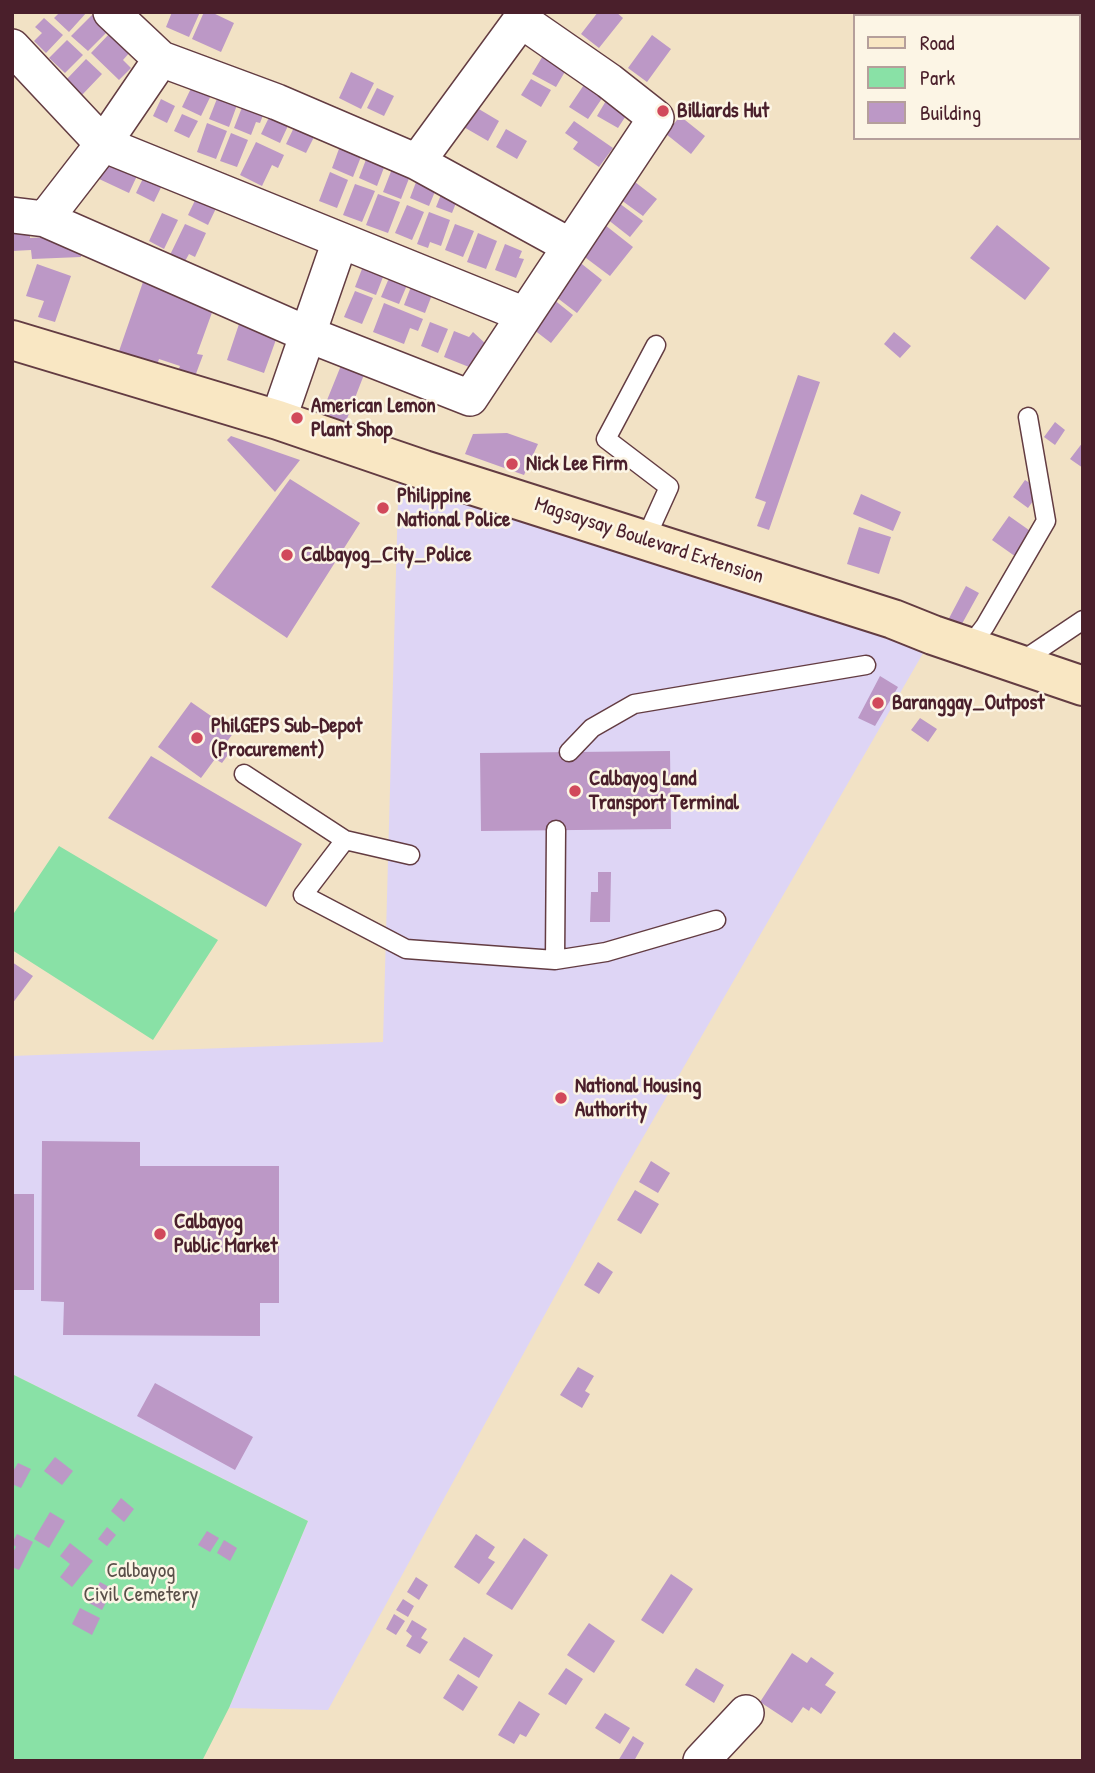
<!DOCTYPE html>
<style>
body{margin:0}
#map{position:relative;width:1095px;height:1773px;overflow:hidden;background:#f2e2c5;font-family:"Patrick Hand",sans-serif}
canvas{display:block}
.frame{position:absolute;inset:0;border:14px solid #4a1f2b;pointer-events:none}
.legend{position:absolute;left:853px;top:14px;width:228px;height:126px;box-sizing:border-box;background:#fcf5e5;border:2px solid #b59f9b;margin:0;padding:9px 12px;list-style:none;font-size:21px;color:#4a1f2b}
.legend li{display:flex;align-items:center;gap:14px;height:35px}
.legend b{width:35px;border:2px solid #b59f9b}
</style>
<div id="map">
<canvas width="1095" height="1773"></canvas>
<div class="frame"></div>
<ul class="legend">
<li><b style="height:9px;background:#f9e7c3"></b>Road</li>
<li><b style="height:19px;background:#89e1a6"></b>Park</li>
<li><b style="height:19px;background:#bc98c6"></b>Building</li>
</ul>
</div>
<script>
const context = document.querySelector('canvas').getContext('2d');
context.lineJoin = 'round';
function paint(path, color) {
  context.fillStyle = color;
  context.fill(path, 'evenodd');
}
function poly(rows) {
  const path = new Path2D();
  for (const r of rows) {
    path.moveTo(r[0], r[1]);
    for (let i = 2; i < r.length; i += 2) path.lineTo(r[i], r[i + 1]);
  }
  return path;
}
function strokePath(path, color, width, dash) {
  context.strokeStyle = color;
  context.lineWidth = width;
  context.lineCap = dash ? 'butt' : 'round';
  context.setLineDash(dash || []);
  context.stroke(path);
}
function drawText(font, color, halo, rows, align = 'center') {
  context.font = font + ' "Patrick Hand",sans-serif';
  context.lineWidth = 5;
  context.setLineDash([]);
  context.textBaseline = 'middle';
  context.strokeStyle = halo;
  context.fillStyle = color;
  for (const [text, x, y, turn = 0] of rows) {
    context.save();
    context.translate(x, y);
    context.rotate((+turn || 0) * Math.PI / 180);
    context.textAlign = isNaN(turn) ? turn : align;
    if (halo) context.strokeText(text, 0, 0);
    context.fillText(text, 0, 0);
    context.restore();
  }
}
const built = poly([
 [399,463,933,636,623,1172,328,1710,229,1708,308,1521,12,1374,12,1056,383,1042]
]);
const green = poly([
 [59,846,218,940,153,1040,12,950,12,916],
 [12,1374,308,1521,229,1708,202,1761,12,1761]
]);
const building = poly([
 [60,12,87,12,69,32,54,18],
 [172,12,200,12,189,37,166,27],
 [204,12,211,12,234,23,221,52,192,39],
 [598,12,616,12,623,18,599,48,581,34],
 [92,15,108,31,88,51,71,36],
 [44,18,63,35,46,53,34,41,42,33,35,27],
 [111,32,131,51,123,60,131,68,119,80,91,53],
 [652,35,671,49,647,82,628,68],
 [67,40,83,55,65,73,49,58],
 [547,49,570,63,556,87,532,74],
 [86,59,102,74,82,95,66,80],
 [351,72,374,83,361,109,339,98],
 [592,73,611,85,588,119,569,107],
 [196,78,215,87,201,116,182,107],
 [531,79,551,90,541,107,521,95],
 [222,86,241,94,229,127,209,119],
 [377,88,394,96,384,116,367,108],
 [246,97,267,105,260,123,256,122,251,135,234,128],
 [161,99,175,106,167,123,153,116],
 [607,99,629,111,618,128,597,116],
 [467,102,499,121,488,141,455,122],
 [274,107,293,115,280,143,261,134],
 [182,114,198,121,189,138,174,131],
 [300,115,320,125,306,153,286,144],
 [680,116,705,136,691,154,666,134],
 [574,121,613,148,599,167,573,149,578,142,565,133],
 [207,123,227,131,216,159,197,152],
 [506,129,527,141,517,159,496,147],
 [231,133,248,140,237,167,220,161],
 [344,135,366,144,353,177,332,168],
 [256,142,284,155,278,168,272,165,262,186,240,175],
 [111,149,142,165,129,193,97,178],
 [370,149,388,157,377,186,359,178],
 [397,156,415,163,401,199,383,192],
 [149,166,167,175,154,202,136,193],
 [421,169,441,177,429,206,410,198],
 [330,172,348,180,337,208,319,201],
 [622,172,657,199,643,216,617,197],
 [446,182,462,188,452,213,436,207],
 [355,184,375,191,362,222,343,215],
 [201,188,221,198,208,225,188,215],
 [378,194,400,202,388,233,366,225],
 [619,203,643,221,630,237,607,219],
 [407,205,424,212,412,240,395,233],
 [429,212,450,220,441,246,430,242,428,248,417,244],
 [162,213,178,220,164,249,149,241],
 [12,223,30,223,30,238,81,235,81,257,32,259,31,250,12,251],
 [185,224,206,233,195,257,189,254,184,263,169,257],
 [455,224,474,231,463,257,445,250],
 [605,225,633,247,610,276,582,255],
 [997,225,1050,268,1025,300,970,258],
 [478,233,497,241,486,269,467,262],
 [505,244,522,251,519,258,524,259,516,278,495,270],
 [367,256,388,264,376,295,355,287],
 [573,257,602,280,577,313,547,290],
 [37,264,71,276,55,322,38,317,44,301,26,296],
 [392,271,410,278,399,304,381,297],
 [414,279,435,287,425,313,404,305],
 [143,282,214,307,197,354,203,355,194,379,177,373,180,366,159,359,156,368,118,354],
 [355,291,373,298,362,324,344,317],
 [548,295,573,315,551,343,529,326],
 [384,303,423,319,418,331,410,328,404,344,373,332],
 [240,321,278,334,264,373,227,360],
 [430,322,448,329,438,353,421,346],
 [454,331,469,337,473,332,487,345,469,367,444,357],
 [894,332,911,346,900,358,884,344],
 [342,363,365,372,343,429,319,420],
 [798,375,820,382,769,530,757,526,766,502,755,498],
 [1055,422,1065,430,1055,445,1044,437],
 [507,433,538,444,524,475,465,454,473,434],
 [231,436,300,460,275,492,227,440],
 [1083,442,1083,468,1070,459],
 [290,479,360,523,287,638,211,587],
 [1025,480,1041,490,1028,508,1013,497],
 [861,494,901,512,893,531,853,514],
 [1009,516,1036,535,1019,559,992,540],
 [859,527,891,537,879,574,847,564],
 [966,586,979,593,958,631,946,624],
 [880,676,898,687,875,726,858,718],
 [191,702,234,732,226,743,233,748,222,763,215,759,201,778,158,747],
 [920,718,937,729,928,742,911,730],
 [670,751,671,829,481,831,480,753],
 [151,756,302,844,266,907,108,818],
 [598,872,611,872,610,922,590,922,591,892,598,892],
 [12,962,33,976,12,1004],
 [42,1141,140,1142,140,1166,279,1166,279,1303,260,1303,260,1336,63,1335,64,1302,41,1301],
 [651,1161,670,1173,658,1193,639,1182],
 [635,1190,659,1204,641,1234,617,1220],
 [12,1194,34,1194,34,1290,12,1290],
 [598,1262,613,1272,599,1294,584,1285],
 [578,1367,594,1376,585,1391,590,1394,582,1408,560,1395],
 [155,1383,253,1437,235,1470,137,1416],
 [55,1457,73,1471,62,1485,44,1471],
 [18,1463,31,1469,21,1488,12,1484,12,1473],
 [121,1498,134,1509,124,1522,111,1511],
 [50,1512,65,1521,49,1548,34,1539],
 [107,1527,116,1535,107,1546,98,1539],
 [207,1531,219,1538,210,1552,198,1545],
 [17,1534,33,1542,19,1570,12,1567,12,1554,16,1547,12,1543],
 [476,1534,495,1547,488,1558,495,1562,479,1584,454,1567],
 [524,1538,548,1555,512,1610,486,1594],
 [224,1540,237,1548,230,1561,217,1553],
 [70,1543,93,1561,72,1587,60,1577,70,1564,60,1556],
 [671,1574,693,1589,663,1634,641,1620],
 [416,1577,428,1585,419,1600,407,1592],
 [100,1582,113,1589,102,1610,89,1603],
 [403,1599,414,1606,408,1617,396,1610],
 [80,1608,100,1618,92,1635,72,1624],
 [394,1614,405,1621,396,1635,386,1629],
 [412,1620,427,1629,421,1638,428,1642,420,1654,406,1646,412,1636,406,1631],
 [589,1623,615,1641,594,1673,567,1655],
 [464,1637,493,1655,479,1678,449,1660],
 [792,1653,807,1663,811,1657,834,1673,825,1685,836,1692,821,1714,811,1707,809,1711,803,1707,792,1723,760,1702],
 [566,1668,583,1679,566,1705,548,1694],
 [696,1668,724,1685,714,1703,685,1685],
 [458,1674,478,1687,463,1711,443,1698],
 [519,1701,540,1714,526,1737,520,1734,514,1744,498,1735],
 [605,1713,630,1728,620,1744,595,1728],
 [633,1736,644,1743,634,1761,618,1761]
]);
const lane = poly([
 [645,540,669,487,606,439,656,345],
 [969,647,985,626,1046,521,1028,417],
 [1019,663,1083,620],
 [569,752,592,728,634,704,866,665],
 [244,774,345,840,410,855],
 [345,840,303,895,406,949,555,960,606,952,716,920],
 [555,960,556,830]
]);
const street = poly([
 [111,12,161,59,277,102,417,162,570,246],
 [12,47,103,144,525,315,656,118,609,81,521,20,417,162],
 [12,215,45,219,103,144,161,59],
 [45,219,307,334,470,398,525,315],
 [278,420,340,241],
 [701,1761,746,1713]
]);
const secondary = poly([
 [12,340,278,420,424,470,893,619,933,635,1083,686]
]);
const markers = [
 [663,111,7,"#d1495b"],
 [297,418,7,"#d1495b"],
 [512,464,7,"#d1495b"],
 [383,508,7,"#d1495b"],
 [287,555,7,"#d1495b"],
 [878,703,7,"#d1495b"],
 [197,738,7,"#d1495b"],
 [575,791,7,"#d1495b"],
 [561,1098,7,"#d1495b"],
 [160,1234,7,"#d1495b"]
];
const poiNames = [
 ["Billiards Hut",677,111],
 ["American Lemon",311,406],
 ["Plant Shop",311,430],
 ["Nick Lee Firm",526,464],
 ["Philippine",397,496],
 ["National Police",397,520],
 ["Calbayog_City_Police",301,555],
 ["Baranggay_Outpost",892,703],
 ["PhilGEPS Sub-Depot",211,726],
 ["(Procurement)",211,750],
 ["Calbayog Land",589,779],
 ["Transport Terminal",589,803],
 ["National Housing",575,1086],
 ["Authority",575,1110],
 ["Calbayog",174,1222],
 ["Public Market",174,1246]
];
const streetNames = [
 ["Magsaysay Boulevard Extension",649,541,18]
];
const parkNames = [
 ["Calbayog",141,1571],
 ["Civil Cemetery",141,1595]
];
paint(built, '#ded5f5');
paint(green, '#89e1a6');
paint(building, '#bc98c6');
strokePath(lane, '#633c42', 21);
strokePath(street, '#633c42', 38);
strokePath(secondary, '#633c42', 42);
strokePath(lane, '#fff', 18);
strokePath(street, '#fff', 35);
strokePath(secondary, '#f9e7c3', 38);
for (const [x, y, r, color] of markers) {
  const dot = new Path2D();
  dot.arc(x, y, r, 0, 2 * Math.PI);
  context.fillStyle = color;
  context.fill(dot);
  strokePath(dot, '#fcf5e5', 2.5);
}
drawText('bold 21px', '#4a1f2b', '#fcf5e5', poiNames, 'left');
drawText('21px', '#4a1f2b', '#fcf5e5', streetNames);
drawText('21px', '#5a504a', '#fcf5e5', parkNames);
</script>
